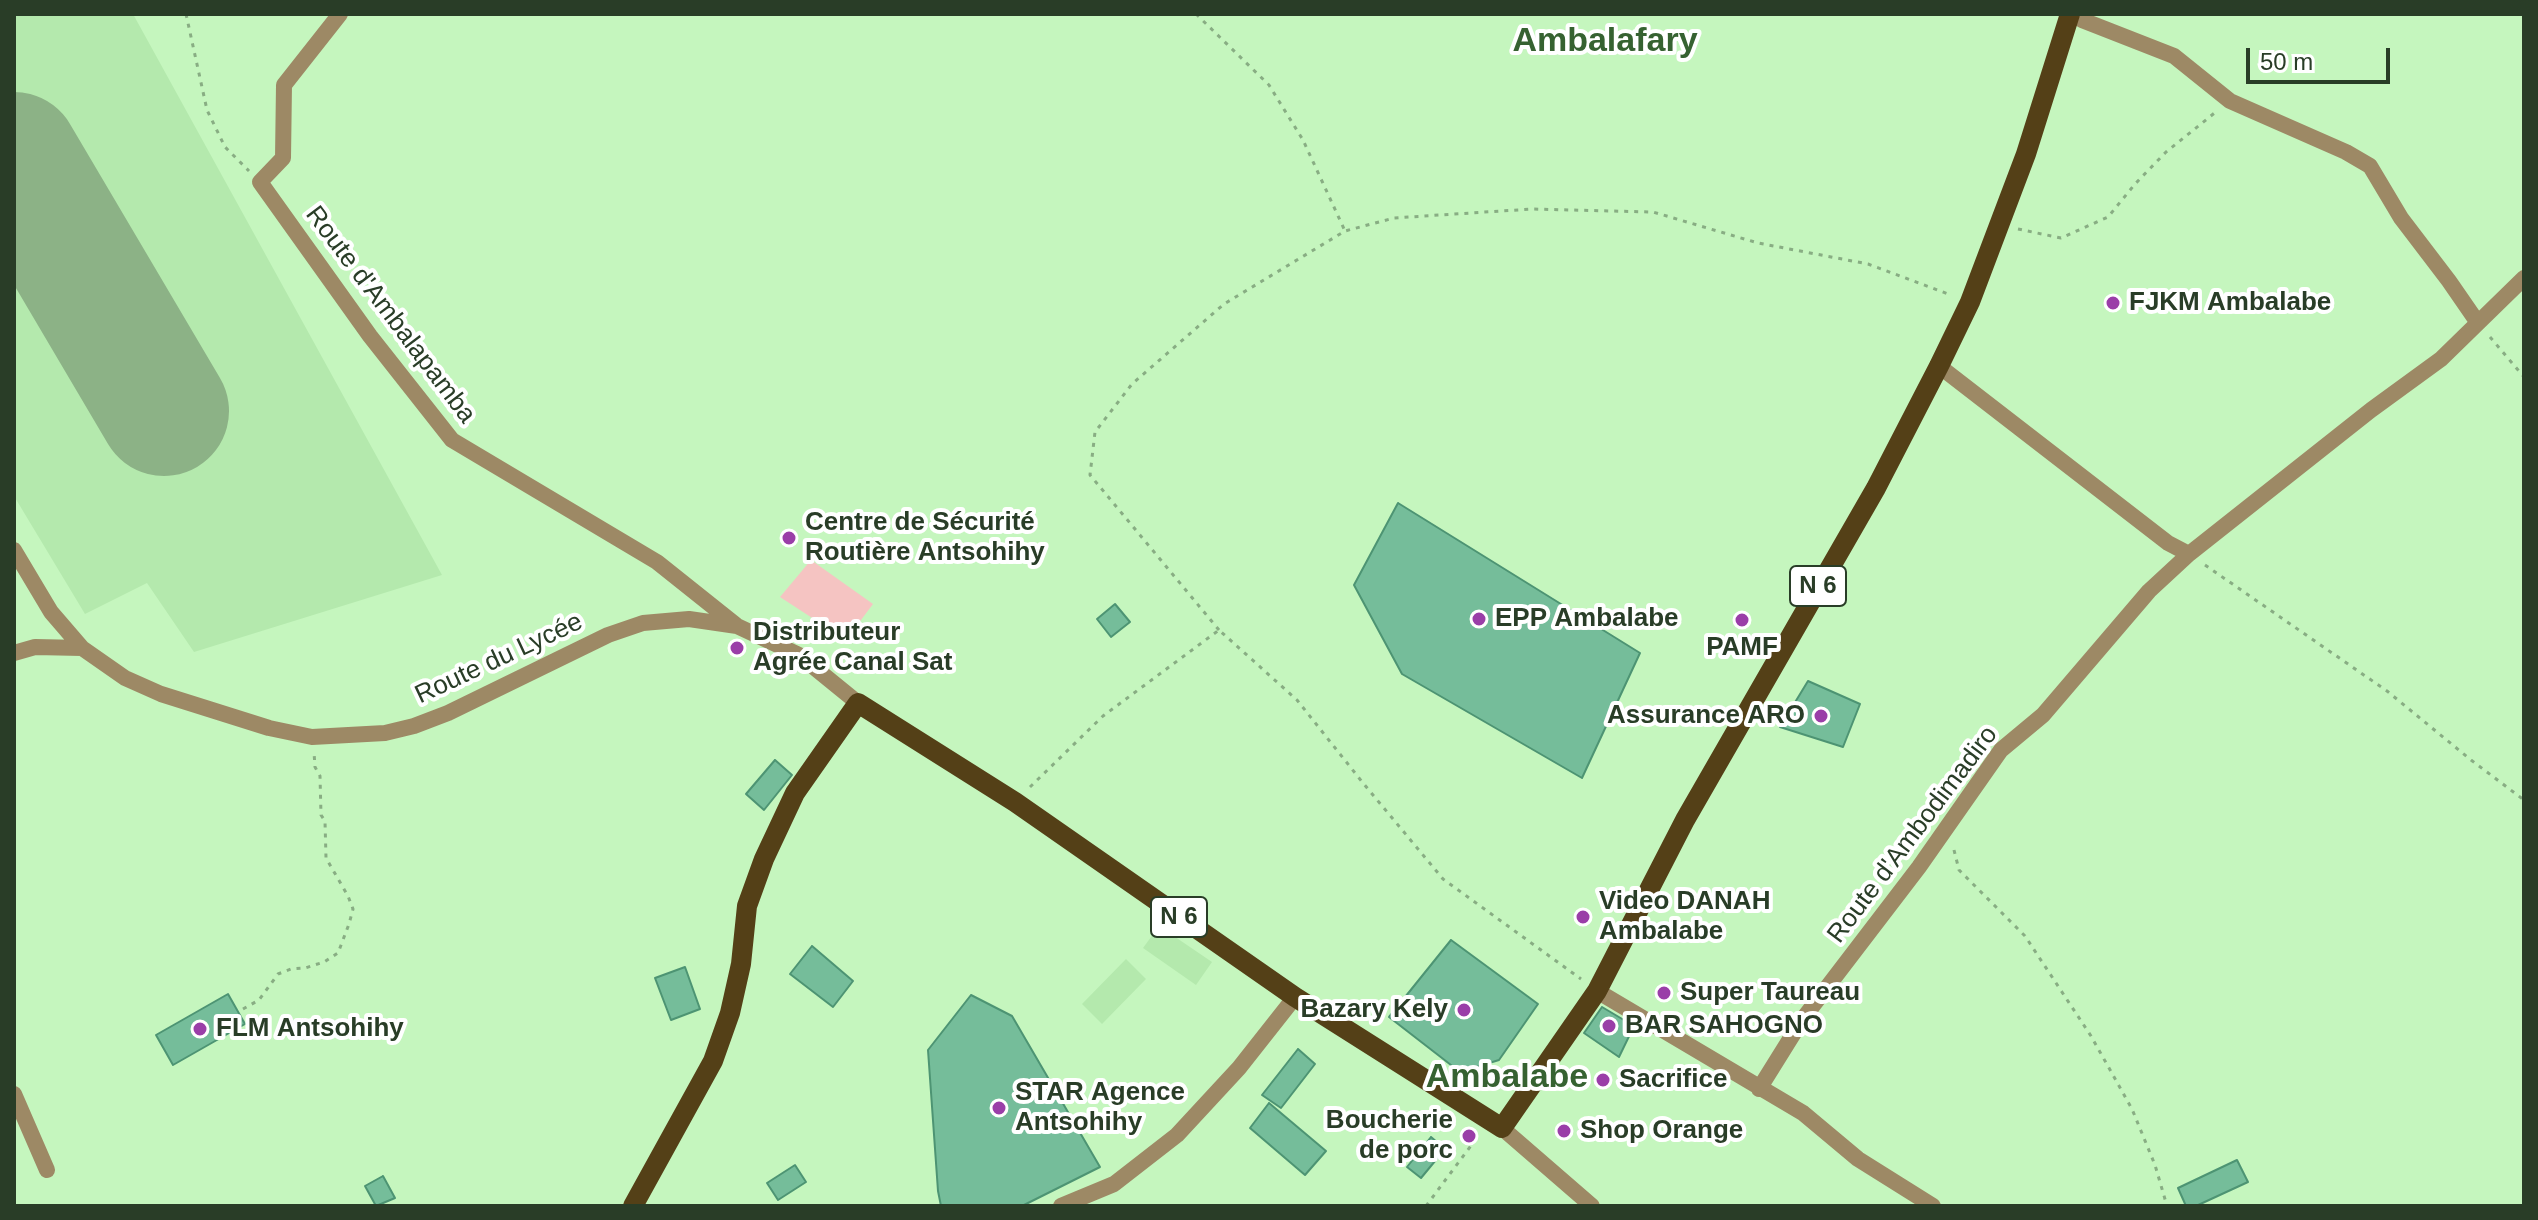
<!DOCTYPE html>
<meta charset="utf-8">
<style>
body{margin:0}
#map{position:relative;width:2538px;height:1220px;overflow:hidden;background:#c5f6be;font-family:Helvetica,sans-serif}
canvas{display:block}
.frame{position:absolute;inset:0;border:16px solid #293d27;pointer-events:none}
.scale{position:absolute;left:2246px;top:48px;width:144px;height:36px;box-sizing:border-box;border:4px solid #293d27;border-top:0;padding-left:10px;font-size:24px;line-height:28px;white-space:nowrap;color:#293d27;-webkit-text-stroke:6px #fff;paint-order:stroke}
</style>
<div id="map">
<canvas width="2538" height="1220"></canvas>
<div class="frame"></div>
<div class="scale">50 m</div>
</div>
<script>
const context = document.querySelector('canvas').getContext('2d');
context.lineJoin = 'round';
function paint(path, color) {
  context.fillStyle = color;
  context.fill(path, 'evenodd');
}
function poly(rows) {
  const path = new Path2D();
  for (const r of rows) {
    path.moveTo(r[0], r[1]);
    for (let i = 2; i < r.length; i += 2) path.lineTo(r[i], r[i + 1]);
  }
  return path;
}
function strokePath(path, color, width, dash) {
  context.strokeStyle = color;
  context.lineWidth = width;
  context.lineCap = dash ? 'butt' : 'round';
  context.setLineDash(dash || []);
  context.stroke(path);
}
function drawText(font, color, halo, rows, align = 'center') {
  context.font = font + ' Helvetica,sans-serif';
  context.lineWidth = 8;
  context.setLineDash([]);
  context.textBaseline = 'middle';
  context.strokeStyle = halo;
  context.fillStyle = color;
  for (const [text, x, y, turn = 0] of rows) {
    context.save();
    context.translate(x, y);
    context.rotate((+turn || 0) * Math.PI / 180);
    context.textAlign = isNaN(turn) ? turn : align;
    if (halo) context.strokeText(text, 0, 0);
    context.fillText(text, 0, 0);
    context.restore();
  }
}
const built = poly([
 [14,14,133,14,442,575,194,652,147,583,85,614,14,496],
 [1159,926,1212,962,1196,985,1143,948],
 [1126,959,1146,979,1102,1024,1082,1004]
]);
const green = poly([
 [811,560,873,604,846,640,780,597]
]);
const runway = poly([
 [14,157,164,411]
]);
const building = poly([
 [1398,503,1640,653,1582,778,1402,674,1354,585,1398,503],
 [1115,604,1130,622,1111,637,1097,619,1115,604],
 [1808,681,1860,704,1843,747,1780,727,1808,681],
 [775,760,792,775,764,810,746,794,775,760],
 [1451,940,1538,1004,1499,1060,1460,1072,1389,1017,1451,940],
 [812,946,853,981,833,1007,790,974,812,946],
 [685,967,700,1009,671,1020,655,978,685,967],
 [228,994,245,1024,173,1065,156,1035,228,994],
 [971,995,1012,1016,1100,1167,1022,1206,941,1206,938,1191,928,1050,971,995],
 [1602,1007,1634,1026,1619,1057,1584,1033,1602,1007],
 [1298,1049,1315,1064,1281,1108,1262,1095,1298,1049],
 [1269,1103,1326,1151,1305,1175,1250,1128,1269,1103],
 [1431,1137,1445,1149,1421,1178,1407,1167,1431,1137],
 [2237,1160,2248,1182,2196,1206,2186,1206,2178,1188,2237,1160],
 [795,1165,806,1182,778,1200,767,1183,795,1165],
 [383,1176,395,1198,376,1206,365,1186,383,1176]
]);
const path = poly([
 [186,14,207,110,225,147,249,171],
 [1196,14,1269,85,1303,140,1345,231],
 [2018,229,2061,238,2108,217,2135,184,2166,152,2217,111],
 [2490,337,2524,377],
 [2205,565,2387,691,2471,760,2524,800],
 [1219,630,1090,475,1095,432,1132,384,1224,304,1345,231,1394,218,1532,209,1653,212,1758,243,1868,264,1951,295],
 [1030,787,1103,716,1219,630,1297,700,1363,783,1443,879,1581,979],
 [1954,850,1959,870,2025,936,2091,1036,2132,1109,2155,1165,2167,1206],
 [243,1009,259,1000,278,974,291,969,305,968,324,962,338,953,349,924,353,909,348,896,326,858,325,821,321,815,320,776,315,767,314,752],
 [2524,1170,2524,1176],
 [1426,1206,1479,1135]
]);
const minor = poly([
 [340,14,284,85,283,158,260,182,370,336,452,440,657,562,736,625],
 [2082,20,2174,56,2230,101,2346,152,2370,166,2401,218,2449,281,2478,323],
 [1939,366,2168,543,2189,554,2371,410,2441,359,2524,278],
 [14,550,51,612,82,648,125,678,161,694,269,728,312,737,385,733,414,726,448,713,608,635,643,623,689,619,737,626,799,655,858,703],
 [14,653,35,647,82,648],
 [1597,991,1803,1113,1858,1159,1933,1206],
 [1759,1089,1802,1020,1919,867,2001,750,2043,715,2149,591,2189,554],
 [14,1094,47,1170],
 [1061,1206,1114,1184,1177,1135,1239,1068,1295,997]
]);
const tertiary = poly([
 [1502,1128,1592,1206]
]);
const primary = poly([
 [633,1206,713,1061,730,1013,741,964,747,906,764,859,795,793,858,703,1015,802,1295,997,1502,1128,1597,991,1685,820,1876,488,1939,366,1970,302,2026,154,2070,14]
]);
const markers = [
 [2113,303,8,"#9a3ea8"],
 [789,538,8,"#9a3ea8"],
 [1479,619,8,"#9a3ea8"],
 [1742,620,8,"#9a3ea8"],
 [737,648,8,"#9a3ea8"],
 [1821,716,8,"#9a3ea8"],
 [1583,917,8,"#9a3ea8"],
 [1664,993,8,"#9a3ea8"],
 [1464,1010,8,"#9a3ea8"],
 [1609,1026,8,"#9a3ea8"],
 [200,1029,8,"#9a3ea8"],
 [1603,1080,8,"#9a3ea8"],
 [999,1108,8,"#9a3ea8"],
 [1564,1131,8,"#9a3ea8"],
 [1469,1136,8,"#9a3ea8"]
];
const shields = [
 [1818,586,56],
 [1179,917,56]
];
const shieldNames = [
 ["N 6",1818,586],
 ["N 6",1179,917]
];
const poiNames = [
 ["FJKM Ambalabe",2129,303],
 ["Centre de Sécurité",805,523],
 ["Routière Antsohihy",805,553],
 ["EPP Ambalabe",1495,619],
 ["Distributeur",753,633],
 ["Agrée Canal Sat",753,663],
 ["PAMF",1742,648,"center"],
 ["Assurance ARO",1805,716,"right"],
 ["Video DANAH",1599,902],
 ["Ambalabe",1599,932],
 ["Super Taureau",1680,993],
 ["Bazary Kely",1448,1010,"right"],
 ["BAR SAHOGNO",1625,1026],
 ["FLM Antsohihy",216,1029],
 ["Sacrifice",1619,1080],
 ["STAR Agence",1015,1093],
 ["Antsohihy",1015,1123],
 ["Boucherie",1453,1121,"right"],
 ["de porc",1453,1151,"right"],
 ["Shop Orange",1580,1131]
];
const streetNames = [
 ["Route d'Ambalapamba",390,315,53],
 ["Route du Lycée",499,659,-25],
 ["Route d'Ambodimadiro",1913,835,-53]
];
const districtNames = [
 ["Ambalafary",1605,42],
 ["Ambalabe",1507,1078]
];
paint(built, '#b4e9ad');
paint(green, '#f5c4c2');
strokePath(runway, '#8cb286', 130);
paint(building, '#75bd9a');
strokePath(building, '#4d9473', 2);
strokePath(path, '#88ad83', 3, [4, 6]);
strokePath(minor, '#9d8965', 16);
strokePath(tertiary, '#9d8965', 16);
strokePath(primary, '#544017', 20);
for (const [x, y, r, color] of markers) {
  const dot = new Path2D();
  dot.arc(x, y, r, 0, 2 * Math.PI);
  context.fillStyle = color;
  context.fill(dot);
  strokePath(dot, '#fff', 3);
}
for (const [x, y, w] of shields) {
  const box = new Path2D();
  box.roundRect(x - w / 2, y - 20, w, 40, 6);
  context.fillStyle = '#fff';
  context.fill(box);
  strokePath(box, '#293d27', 2);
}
drawText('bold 24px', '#293d27', null, shieldNames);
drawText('bold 26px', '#293d27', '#fff', poiNames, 'left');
drawText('26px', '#293d27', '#fff', streetNames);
drawText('bold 34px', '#366231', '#fff', districtNames);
</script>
